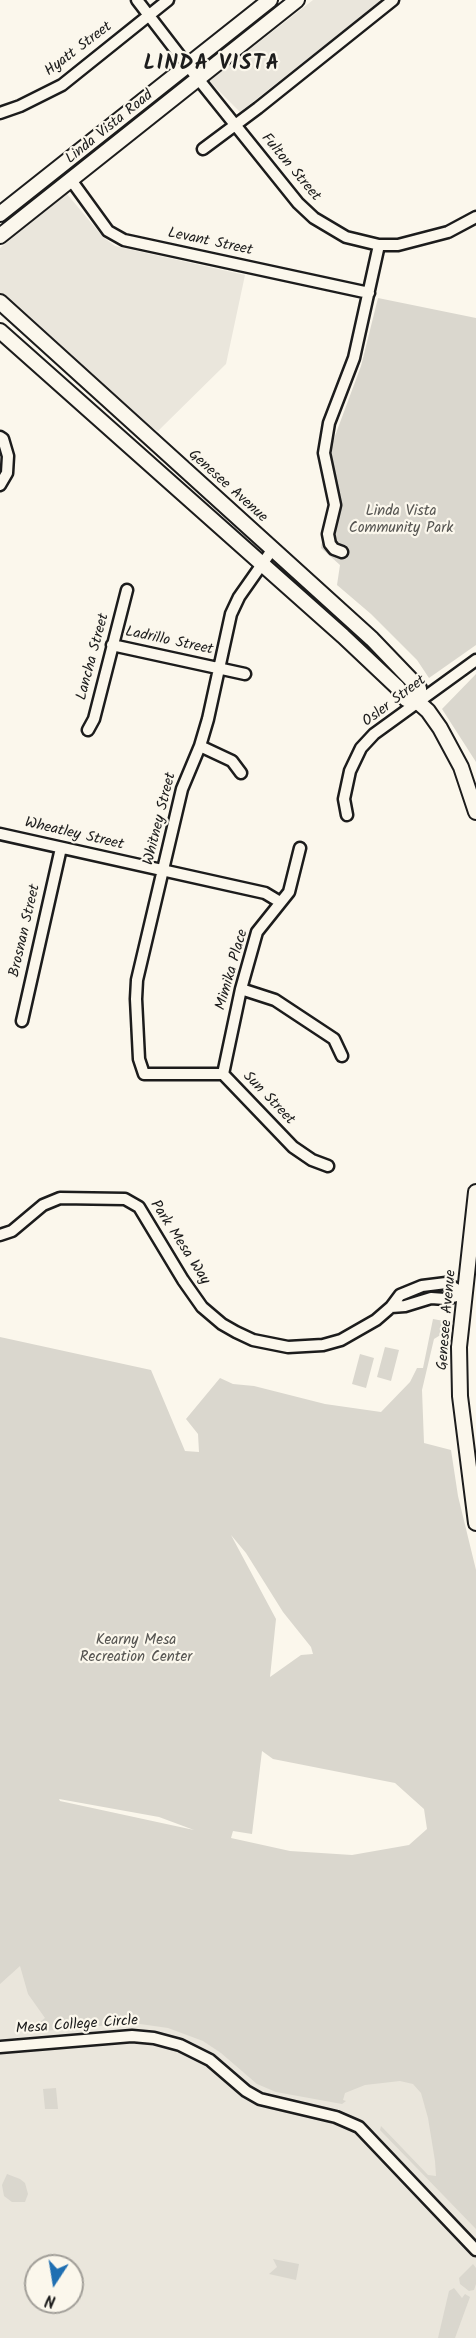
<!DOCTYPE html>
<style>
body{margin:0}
#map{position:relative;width:476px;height:2338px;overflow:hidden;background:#fbf7ec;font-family:Kalam,sans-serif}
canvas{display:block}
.north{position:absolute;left:24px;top:2254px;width:60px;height:60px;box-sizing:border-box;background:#fbf7ec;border:2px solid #a29f99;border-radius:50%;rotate:192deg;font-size:16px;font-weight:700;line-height:24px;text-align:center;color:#1c1c1c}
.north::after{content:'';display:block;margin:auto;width:21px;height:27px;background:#1f6fb2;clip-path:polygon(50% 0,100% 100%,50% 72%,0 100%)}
</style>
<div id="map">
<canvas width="476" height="2338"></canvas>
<div class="north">N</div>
</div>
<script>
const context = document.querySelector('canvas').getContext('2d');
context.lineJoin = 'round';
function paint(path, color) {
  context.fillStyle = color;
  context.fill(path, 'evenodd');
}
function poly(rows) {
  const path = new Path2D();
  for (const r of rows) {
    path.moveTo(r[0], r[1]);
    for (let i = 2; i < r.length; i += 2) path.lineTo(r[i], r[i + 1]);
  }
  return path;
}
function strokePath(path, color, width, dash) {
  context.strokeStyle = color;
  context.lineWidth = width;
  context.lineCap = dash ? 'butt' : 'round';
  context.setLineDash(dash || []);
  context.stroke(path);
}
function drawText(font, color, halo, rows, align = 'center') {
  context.font = font + ' Kalam,sans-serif';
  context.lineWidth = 4.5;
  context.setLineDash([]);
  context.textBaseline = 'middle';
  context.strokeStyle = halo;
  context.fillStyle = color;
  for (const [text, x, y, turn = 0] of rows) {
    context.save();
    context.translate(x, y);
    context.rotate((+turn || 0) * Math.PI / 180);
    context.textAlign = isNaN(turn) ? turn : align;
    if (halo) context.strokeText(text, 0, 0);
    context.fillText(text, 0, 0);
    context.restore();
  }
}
const built = poly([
 [313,0,382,0,240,112,209,81],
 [67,194,103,237,115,246,245,275,226,364,158,431,151,427,0,295,0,248],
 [18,1959,149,2023,178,2029,352,2084,403,2075,417,2081,476,2223,476,2338,0,2338,0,1972],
 [36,2266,72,2266,72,2302,36,2302]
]);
const green = poly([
 [378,298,476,318,476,645,429,678,417,660,371,614,337,585,340,565,321,548,329,498,332,444,361,366],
 [476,674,476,762,442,709],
 [433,1319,449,1322,447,1331,434,1339,422,1390,424,1443,451,1450,458,1496,476,1570,476,2229,380,2130,381,2126,428,2175,436,2176,435,2161,428,2118,421,2093,413,2084,400,2081,365,2085,345,2093,343,2100,346,2101,342,2104,276,2092,257,2084,221,2053,203,2041,168,2028,133,2023,43,2031,40,2022,45,2018,28,1994,20,1966,0,1984,0,1337,151,1370,185,1451,199,1452,198,1434,186,1419,220,1378,233,1384,254,1386,325,1404,381,1412,410,1382,417,1368,423,1368],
 [231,1535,246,1553,283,1612,311,1647,313,1654,301,1655,270,1677,276,1619],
 [262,1751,273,1759,395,1783,424,1809,427,1829,409,1845,352,1855,290,1851,231,1838,233,1831,252,1834],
 [59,1799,159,1817,194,1830,60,1801],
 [385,1347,399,1350,391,1381,377,1377],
 [360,1354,374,1358,366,1388,352,1384],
 [56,2088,58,2109,45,2109,43,2089],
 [7,2174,20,2179,25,2183,28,2194,25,2202,12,2202,4,2196,2,2185],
 [273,2259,299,2264,296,2280,269,2274,277,2267],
 [473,2264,476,2268,476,2284,474,2290,469,2291,460,2284,459,2278],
 [454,2288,462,2298,465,2294,470,2297,455,2338,438,2338,449,2291]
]);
const minor = poly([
 [137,0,187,65,298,203,314,218,346,237,379,245,398,245,448,232,476,217],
 [0,113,20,106,62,85,168,0],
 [203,149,258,108,393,0],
 [71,180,108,231,124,240,369,293],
 [0,437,3,439,8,456,7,473,0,485],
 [272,550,239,597,231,614,208,719,200,746,182,789,137,980,136,999,139,1059,144,1074,223,1074,293,1147,312,1160,328,1166],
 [342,552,334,549,330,544,328,534,335,505,324,453,329,423,354,358,379,245],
 [112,645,245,674],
 [88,730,94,719,127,590],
 [200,746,232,761,241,773],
 [347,815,344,799,350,771,361,748,374,734,476,660],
 [0,834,265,893,280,902],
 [241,989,275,1000,334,1039,342,1056],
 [22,1021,61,848],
 [223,1074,241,989,257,932,289,892,300,848],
 [0,1235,12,1231,43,1205,60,1198,125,1199,139,1207,183,1280,202,1307,222,1324,236,1332,253,1340,288,1347,323,1345,341,1340,376,1320,391,1307,400,1295,422,1286,446,1283,465,1294],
 [391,1307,405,1306,431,1298,445,1299,465,1294],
 [0,2047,132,2036,154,2038,180,2045,210,2060,246,2091,260,2099,336,2117,359,2127,476,2250]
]);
const major = poly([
 [0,214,270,0],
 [0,236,297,0],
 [0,302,372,639,419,688,419,703],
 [0,331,343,636,397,687,406,699,419,703,428,711,440,728,461,767,476,812],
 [476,1192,459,1347,460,1396,476,1523]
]);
const streetNames = [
 ["Hyatt Street",79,50,-37],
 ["Linda Vista Road",110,128,-39],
 ["Fulton Street",290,168,50],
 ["Levant Street",210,243,12],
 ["Genesee Avenue",227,487,42],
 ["Ladrillo Street",169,642,12],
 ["Lancha Street",94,657,-75],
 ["Osler Street",395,702,-37],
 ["Whitney Street",161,819,-76],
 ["Wheatley Street",74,835,13],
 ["Brosnan Street",26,931,-77],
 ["Mimika Place",233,970,-74],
 ["Sun Street",268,1099,46],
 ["Park Mesa Way",179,1243,57],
 ["Genesee Avenue",448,1320,-85],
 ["Mesa College Circle",77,2026,-4]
];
const parkNames = [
 ["Linda Vista",401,512],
 ["Community Park",401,529],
 ["Kearny Mesa",136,1641],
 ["Recreation Center",136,1658]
];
const districtNames = [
 ["LINDA VISTA",212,65]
];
paint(built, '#eae6dc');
paint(green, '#dad7ce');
strokePath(minor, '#1c1c1c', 15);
strokePath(major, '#1c1c1c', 18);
strokePath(minor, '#fbf7ec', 10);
strokePath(major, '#fbf7ec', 14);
drawText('15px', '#1c1c1c', '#fbf7ec', streetNames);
drawText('15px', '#555451', '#fbf7ec', parkNames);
context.letterSpacing = '1.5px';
drawText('bold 21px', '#1c1c1c', '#fbf7ec', districtNames);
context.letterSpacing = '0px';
</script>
